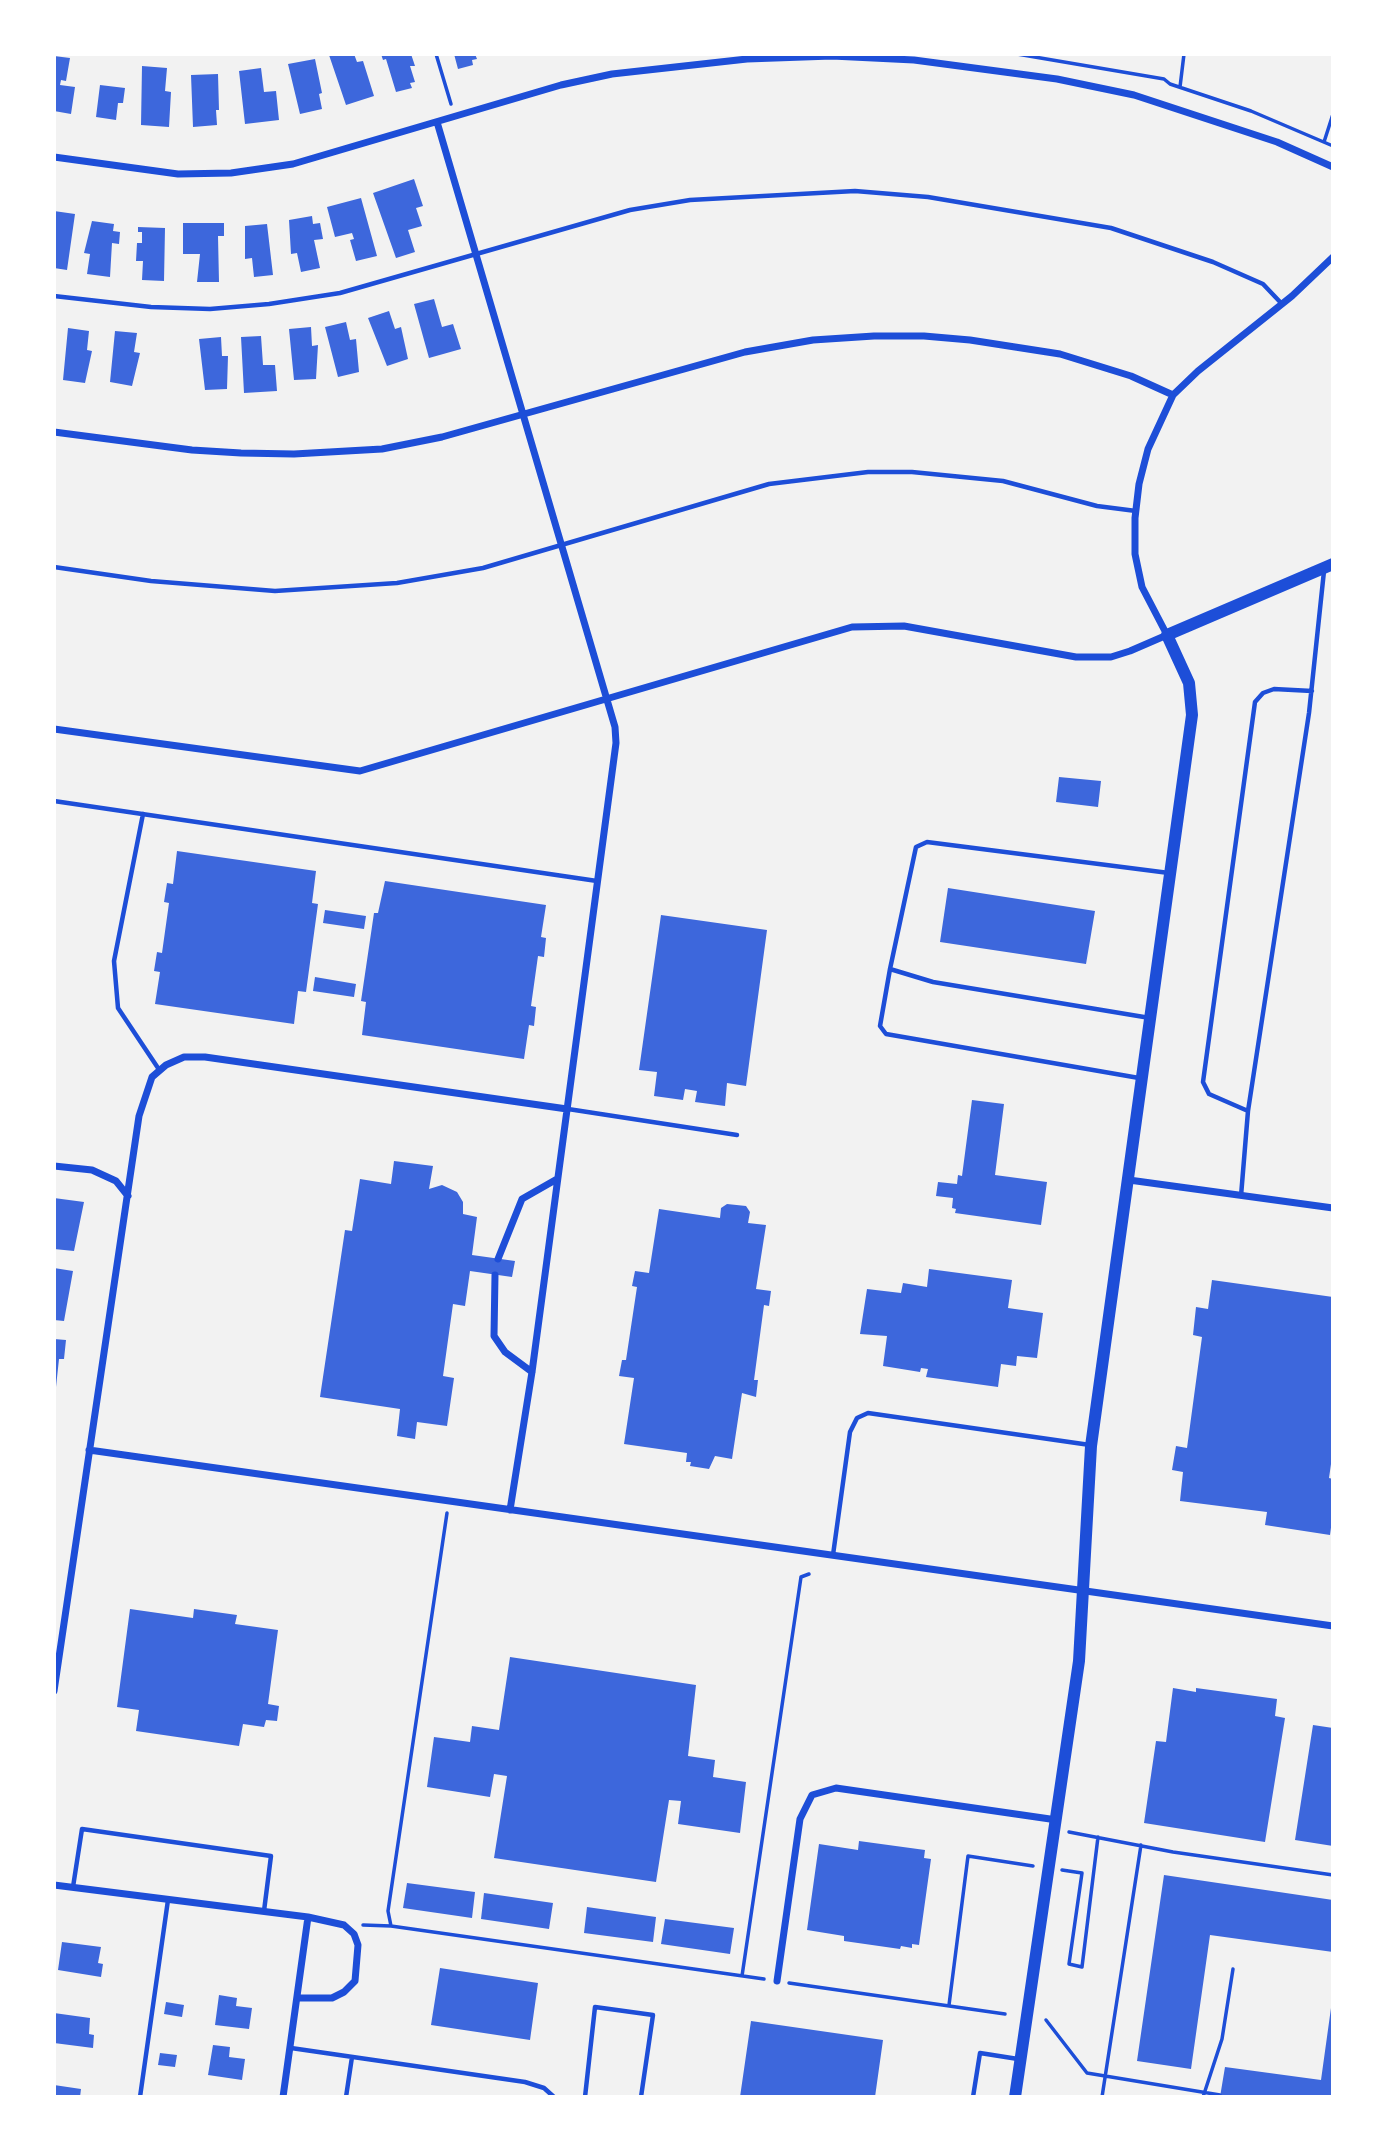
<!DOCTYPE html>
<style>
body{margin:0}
#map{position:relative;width:1387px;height:2151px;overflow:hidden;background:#f2f2f2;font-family:"IBM Plex Sans",sans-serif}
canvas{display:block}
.frame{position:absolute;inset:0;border:56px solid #fff;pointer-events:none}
</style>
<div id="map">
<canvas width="1387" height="2151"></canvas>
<div class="frame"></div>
</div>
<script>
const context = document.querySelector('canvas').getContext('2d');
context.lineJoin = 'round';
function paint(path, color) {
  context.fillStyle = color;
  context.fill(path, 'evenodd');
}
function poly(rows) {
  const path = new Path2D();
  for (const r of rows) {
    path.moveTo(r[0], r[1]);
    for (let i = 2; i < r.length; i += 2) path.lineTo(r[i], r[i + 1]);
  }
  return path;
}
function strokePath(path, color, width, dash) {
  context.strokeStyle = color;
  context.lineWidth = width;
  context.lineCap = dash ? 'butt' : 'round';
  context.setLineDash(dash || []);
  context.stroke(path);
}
const building = poly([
 [332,54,354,54,357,62,363,61,374,96,346,105,329,55],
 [381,54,411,54,415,66,410,66,415,82,410,83,412,88,396,92,386,59,383,60],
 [454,54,475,54,477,59,472,60,473,65,458,69],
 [54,56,70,58,66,81,61,80,60,85,75,87,71,114,54,111],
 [315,59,322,93,319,94,322,109,300,114,288,64],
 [142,66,167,68,165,91,171,92,169,127,141,125],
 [261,68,264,92,276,91,279,120,245,124,239,71],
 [218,74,219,110,216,110,217,125,193,127,191,75],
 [100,85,125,88,123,103,118,103,116,120,96,117],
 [414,179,423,206,416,208,422,226,408,230,415,252,396,258,373,193],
 [361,198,377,256,356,261,350,240,354,239,352,233,335,237,327,207],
 [54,211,75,214,67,270,54,268],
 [312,216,313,224,320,223,323,239,314,240,320,268,301,272,297,253,291,254,289,220],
 [92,221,114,224,113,231,120,232,119,244,112,243,110,277,87,274,90,254,84,253],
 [183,223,224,223,224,236,218,236,219,282,197,282,200,254,183,254],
 [267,224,273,275,254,277,252,258,245,259,245,226],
 [138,227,165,228,164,281,142,280,143,261,136,261,137,243,142,243,142,232,138,232],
 [434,299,442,327,453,324,461,349,429,358,414,304],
 [389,311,395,329,401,327,408,359,387,366,368,318],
 [346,322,350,340,356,339,359,372,338,377,325,327],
 [311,327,312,346,318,345,316,379,294,380,289,329],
 [68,328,89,331,87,350,92,351,85,383,63,380],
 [115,331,137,333,134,352,140,353,132,386,110,382],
 [261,336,263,365,275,365,277,391,244,393,241,337],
 [221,337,222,356,228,356,227,389,205,390,199,339],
 [1059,777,1101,781,1098,807,1056,802],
 [177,851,316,871,312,903,318,904,306,992,298,991,294,1024,155,1004,160,972,154,971,157,952,162,953,169,903,164,902,167,883,173,884],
 [385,881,546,905,541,937,546,938,544,957,538,956,531,1006,536,1007,534,1026,529,1025,524,1059,362,1035,366,1002,361,1001,374,913,378,913],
 [948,888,1095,911,1086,964,940,942],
 [325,910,366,916,364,929,323,923],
 [661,915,767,930,746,1086,727,1083,725,1106,695,1102,697,1091,685,1089,683,1100,654,1096,657,1072,639,1070],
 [315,977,356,984,354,997,313,991],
 [972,1100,1004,1104,995,1175,1047,1182,1041,1225,955,1213,956,1209,952,1208,953,1198,936,1196,938,1182,957,1184,958,1175,962,1176],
 [394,1161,433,1166,429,1189,442,1185,457,1192,463,1202,463,1214,477,1217,472,1255,515,1261,512,1277,470,1271,465,1306,453,1304,443,1376,454,1378,447,1426,417,1422,415,1439,397,1436,400,1409,320,1397,345,1230,352,1231,360,1179,391,1184],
 [54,1198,84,1202,74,1251,54,1249],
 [727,1204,746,1206,750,1212,748,1223,766,1225,756,1289,771,1291,769,1306,764,1305,754,1380,758,1380,756,1397,742,1393,732,1459,715,1456,709,1469,690,1466,691,1462,686,1462,687,1453,624,1444,634,1378,619,1376,622,1360,626,1360,637,1287,632,1286,635,1271,649,1273,659,1209,720,1218,721,1208],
 [54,1268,73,1271,64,1321,54,1320],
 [929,1269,1012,1280,1008,1308,1043,1313,1037,1358,1017,1356,1016,1366,1001,1364,998,1387,926,1377,928,1369,921,1368,920,1372,883,1366,887,1336,860,1334,867,1289,901,1293,903,1283,927,1287],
 [1212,1280,1333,1297,1333,1450,1329,1478,1333,1479,1333,1513,1330,1535,1265,1525,1267,1512,1180,1501,1183,1472,1172,1470,1176,1446,1187,1448,1202,1337,1193,1335,1196,1307,1208,1309],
 [54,1339,66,1340,64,1359,59,1359,56,1387],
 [130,1609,193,1618,194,1609,237,1615,235,1624,278,1630,268,1704,279,1706,277,1721,266,1720,264,1727,243,1724,239,1746,136,1731,139,1710,117,1707],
 [510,1657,696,1685,688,1756,715,1760,713,1777,746,1782,740,1833,678,1824,681,1801,669,1800,656,1882,494,1858,507,1776,494,1774,490,1797,427,1787,434,1737,470,1742,472,1726,499,1730],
 [1173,1688,1196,1692,1196,1688,1277,1699,1275,1716,1285,1718,1265,1842,1144,1823,1156,1741,1166,1742],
 [1313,1725,1333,1728,1333,1846,1295,1840],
 [859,1841,925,1850,924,1858,931,1859,919,1945,912,1944,912,1948,901,1946,900,1949,844,1941,844,1936,807,1930,819,1844,858,1850],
 [1164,1875,1333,1900,1333,1952,1210,1935,1191,2069,1137,2061],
 [407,1883,475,1892,472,1918,403,1908],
 [484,1893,553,1903,549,1929,481,1919],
 [587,1907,656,1917,653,1942,584,1933],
 [665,1919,734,1928,730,1954,661,1944],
 [62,1942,101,1947,98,1963,103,1964,101,1977,58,1970],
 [440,1968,538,1983,530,2040,431,2025],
 [219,1995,237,1998,236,2006,252,2008,249,2029,215,2025],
 [166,2002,184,2005,182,2017,164,2014],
 [1331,2008,1333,2097,1220,2097,1225,2067,1321,2080],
 [54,2013,90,2018,89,2034,94,2035,93,2048,54,2043],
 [751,2021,883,2040,875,2097,740,2097],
 [213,2045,230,2047,229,2057,245,2059,242,2080,208,2075],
 [160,2053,177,2055,175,2067,158,2065],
 [54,2085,81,2089,80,2097,54,2097]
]);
const path = poly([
 [436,54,451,104],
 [1017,54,1164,79,1170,84,1251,111,1333,146],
 [1180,87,1184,54],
 [1324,142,1333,114],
 [1069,1832,1173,1852,1333,1875],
 [1062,1870,1082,1873,1069,1964,1082,1967,1098,1837],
 [363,1925,391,1926,764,1979],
 [391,1926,388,1911,447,1513],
 [742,1976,801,1577,809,1574],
 [789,1983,1005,2014],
 [949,2005,968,1856,1033,1866],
 [1046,2020,1087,2073,1220,2095],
 [1102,2097,1141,1845],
 [1203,2097,1222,2039,1233,1969]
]);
const service = poly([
 [54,296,151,307,210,309,269,304,340,293,630,210,690,200,855,191,928,197,1111,228,1213,262,1263,284,1282,304],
 [54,567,151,581,275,591,397,583,483,568,769,484,868,472,912,472,1003,481,1097,506,1136,511],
 [54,801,597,881],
 [143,814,114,961,118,1008,160,1071],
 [890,969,880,1026,886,1034,1139,1078],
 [1150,1018,933,982,890,969,916,847,927,842,1169,873],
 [568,1109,737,1135],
 [1248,1111,1209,1094,1203,1082,1255,702,1263,693,1274,689,1312,691],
 [1241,1196,1248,1111,1309,713,1324,571],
 [833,1555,850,1432,857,1418,868,1413,1090,1445],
 [73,1887,82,1829,271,1856,264,1911],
 [291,2048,525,2082,544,2088,554,2097],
 [140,2097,168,1900],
 [346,2097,352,2057],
 [585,2097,595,2007,653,2015,641,2097],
 [973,2097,980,2053,1018,2059]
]);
const minor = poly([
 [437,122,615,727,616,743,532,1372,510,1510],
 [54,157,178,174,231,173,293,164,561,85,612,74,747,59,832,56,914,60,1057,79,1134,95,1277,142,1333,167],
 [54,432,192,450,241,453,294,454,382,449,442,437,745,352,813,340,874,336,924,336,970,340,1060,354,1131,376,1173,395],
 [54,729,360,771,852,627,904,626,1076,657,1111,657,1130,651,1167,635,1142,587,1135,554,1135,518,1139,484,1148,449,1173,395,1198,371,1292,296,1333,257],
 [54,1166,92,1170,116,1181,128,1196],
 [1129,1180,1333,1208],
 [498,1259,522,1199,557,1179],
 [495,1275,494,1336,505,1352,532,1372],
 [89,1450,1333,1626],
 [54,1691,139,1116,152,1077,166,1065,184,1057,205,1057,567,1109],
 [54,1885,308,1917,344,1925,354,1934,358,1945,355,1981,344,1992,332,1998,297,1998],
 [777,1981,800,1819,812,1795,836,1788,1057,1820],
 [283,2097,308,1917]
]);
const tertiary = poly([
 [1015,2097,1079,1661,1091,1446,1192,715,1189,683,1167,635,1333,564]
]);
paint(building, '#3d67dc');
strokePath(path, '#1d4ed8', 3.5);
strokePath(service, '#1d4ed8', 4.5);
strokePath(minor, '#1d4ed8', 7);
strokePath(tertiary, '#1d4ed8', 12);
</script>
